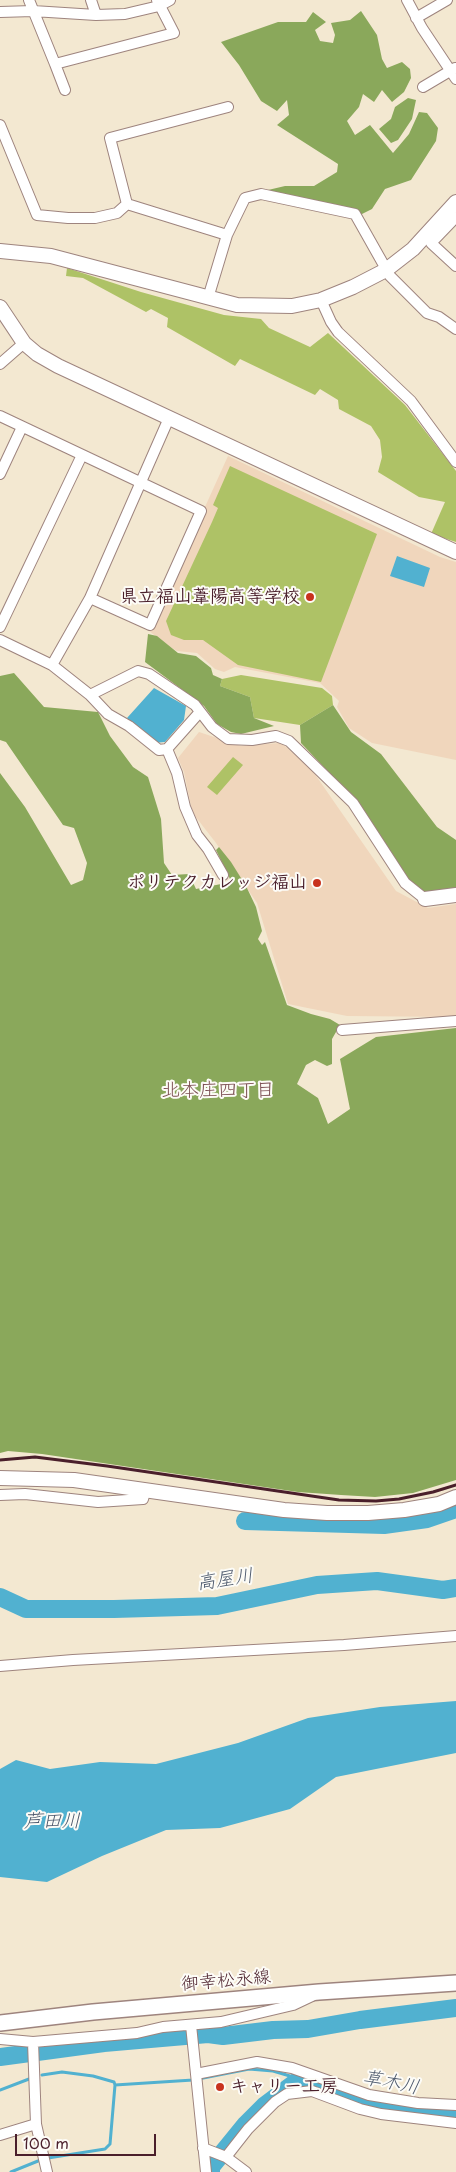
<!DOCTYPE html>
<meta charset="utf-8">
<style>
body{margin:0}
#map{position:relative;width:456px;height:2172px;overflow:hidden;background:#f3e8d1;font-family:"Playpen Sans",sans-serif}
canvas{display:block}
.scale{position:absolute;left:15px;top:2134px;width:141px;height:22px;box-sizing:border-box;border:2px solid #4a1f2b;border-top:0;padding-left:6px;font-size:15px;line-height:18px;white-space:nowrap;color:#4a1f2b;-webkit-text-stroke:4px #fdfcf7;paint-order:stroke}
</style>
<div id="map">
<canvas width="456" height="2172"></canvas>
<div class="scale">100 m</div>
</div>
<script>
const context = document.querySelector('canvas').getContext('2d');
context.lineJoin = 'round';
function paint(path, color) {
  context.fillStyle = color;
  context.fill(path, 'evenodd');
}
function poly(rows) {
  const path = new Path2D();
  for (const r of rows) {
    path.moveTo(r[0], r[1]);
    for (let i = 2; i < r.length; i += 2) path.lineTo(r[i], r[i + 1]);
  }
  return path;
}
function strokePath(path, color, width, dash) {
  context.strokeStyle = color;
  context.lineWidth = width;
  context.lineCap = dash ? 'butt' : 'round';
  context.setLineDash(dash || []);
  context.stroke(path);
}
function drawText(font, color, halo, rows, align = 'center') {
  context.font = font + ' "Playpen Sans","Klee One",sans-serif';
  context.lineWidth = 4;
  context.setLineDash([]);
  context.textBaseline = 'middle';
  context.strokeStyle = halo;
  context.fillStyle = color;
  for (const [text, x, y, turn = 0] of rows) {
    context.save();
    context.translate(x, y);
    context.rotate((+turn || 0) * Math.PI / 180);
    context.textAlign = isNaN(turn) ? turn : align;
    if (halo) context.strokeText(text, 0, 0);
    context.fillText(text, 0, 0);
    context.restore();
  }
}
const built = poly([
 [228,456,440,557,456,562,456,760,372,743,349,728,337,707,339,701,320,683,235,667,224,672,215,669,197,653,177,651,170,647,149,631],
 [199,732,241,746,279,743,285,746,312,770,396,891,428,908,456,904,456,1017,347,1016,288,1004,257,903,216,843,195,816,191,806,184,772,178,758]
]);
const green = poly([
 [67,268,141,292,224,315,261,319,269,328,310,347,328,333,405,405,456,471,456,542,431,534,445,502,419,497,378,472,382,457,380,440,371,426,339,409,338,400,320,389,315,395,240,359,235,366,167,327,168,318,151,309,146,312,83,278,66,276],
 [230,466,377,534,321,682,238,665,203,640,184,640,171,635,166,621,212,522,218,508,213,505],
 [241,675,322,688,332,696,333,705,300,725,254,718,250,697,220,686,222,679],
 [233,757,243,765,217,795,207,787]
]);
const forest = poly([
 [361,11,377,35,382,59,387,68,402,62,410,69,411,78,404,92,392,102,382,90,374,102,363,94,359,107,347,121,355,135,370,125,393,153,409,134,419,112,427,113,438,128,436,141,411,180,385,189,372,209,360,215,268,194,268,190,285,186,314,186,337,172,338,164,277,125,289,115,287,100,277,111,261,101,239,65,221,42,278,22,306,22,313,12,326,22,315,30,320,41,333,43,335,35,331,23,350,20],
 [408,98,416,100,412,119,398,140,391,143,379,129,391,119,395,107],
 [148,634,157,636,178,653,196,656,211,668,213,675,222,679,220,686,250,697,254,718,274,726,241,734,231,732,217,724,204,706,145,662],
 [14,673,44,707,98,712,110,736,133,767,148,777,161,819,164,863,172,875,189,874,196,889,221,884,227,888,231,881,216,850,219,847,231,862,246,886,256,907,262,931,258,939,262,945,265,942,287,1005,311,1014,330,1019,340,1025,332,1039,332,1064,327,1066,315,1060,306,1065,297,1084,318,1098,328,1124,350,1109,340,1059,376,1037,456,1028,456,1480,413,1493,375,1497,341,1495,298,1492,42,1454,8,1451,0,1453,0,773,25,807,71,885,83,880,87,863,74,828,63,825,6,742,0,740,0,676],
 [333,705,351,732,381,754,437,827,456,840,456,893,426,896,406,880,355,800,301,743,300,725]
]);
const water = poly([
 [397,556,430,568,424,587,390,576],
 [154,688,186,706,184,720,165,742,154,743,127,718],
 [456,1701,456,1753,336,1777,290,1809,220,1828,166,1830,102,1856,47,1882,0,1877,0,1769,16,1760,50,1769,100,1762,156,1764,238,1743,308,1718,380,1707]
]);
const stream = poly([
 [42,2075,62,2072,93,2076,114,2082,115,2085,193,2080,249,2069,273,2071,300,2079],
 [0,2090,29,2079],
 [48,2158,105,2149,110,2144,115,2085],
 [11,2172,38,2161]
]);
const river = poly([
 [245,1521,384,1525,427,1519,456,1509],
 [0,1597,26,1609,114,1609,217,1606,317,1585,377,1581,443,1590,456,1588],
 [0,2057,104,2043,208,2034,223,2036,273,2030,308,2029,360,2020,456,2008],
 [211,2172,211,2167,246,2124,264,2106,300,2079,372,2104,417,2112,456,2115]
]);
const minor = poly([
 [29,0,55,64,174,33,157,0],
 [91,0,96,15],
 [407,0,422,28,456,79],
 [0,12,33,11,96,15,125,14,159,6,170,0],
 [416,18,447,0],
 [55,64,65,90],
 [423,87,455,68],
 [0,125,37,215,68,218,95,218,117,213,127,204],
 [456,217,431,243,456,266],
 [227,235,127,204,110,138,228,107],
 [208,298,227,235,245,198,261,194,355,214,390,276,427,313,439,317,456,329],
 [321,300,331,322,338,332,411,401,456,462],
 [0,364,24,343],
 [0,416,201,511,150,625,90,598],
 [0,474,22,427],
 [0,627,82,455],
 [0,640,52,665,90,695,138,671,149,674,195,705,212,727,228,739,252,740,276,736,289,741,353,803,405,883,425,899],
 [52,665,90,598,169,418],
 [90,695,108,714,129,726,159,750,167,749],
 [199,713,167,749,177,773,185,807,197,835,208,849,223,875],
 [342,1030,456,1021],
 [0,1495,25,1494,98,1502,143,1499,146,1489],
 [0,1666,73,1660,344,1645,456,1636],
 [191,2025,206,2172],
 [0,2039,33,2042,137,2033,163,2027,221,2022,293,2005,312,1996],
 [33,2042,36,2124,47,2172],
 [196,2074,257,2062,292,2068,369,2095,418,2103,456,2105],
 [0,2135,36,2124],
 [203,2148,226,2157,246,2172],
 [226,2157,248,2129,275,2102,287,2094,312,2091,360,2109,381,2114,456,2123]
]);
const tertiary = poly([
 [0,251,51,256,237,305,292,306,321,300,353,287,386,270,413,249,456,202],
 [0,307,24,343,37,354,58,366,456,552],
 [425,899,456,895],
 [0,1478,74,1480,284,1510,327,1513,368,1513,404,1510,439,1504,456,1497]
]);
const secondary = poly([
 [0,2023,93,2012,319,1992,456,1983]
]);
const rail = poly([
 [0,1460,35,1457,107,1466,339,1500,376,1501,399,1499,433,1492,456,1485]
]);
const markers = [
 [310,597,5,"#c8321e"],
 [317,883,5,"#c8321e"],
 [220,2087,5,"#c8321e"]
];
const poiNames = [
 ["県立福山葦陽高等学校",300,597],
 ["ポリテクカレッジ福山",307,883],
 ["キャリー工房",230,2087,"left"]
];
const streetNames = [
 ["御幸松永線",226,1981,-5]
];
const neighbourhoodNames = [
 ["北本庄四丁目",218,1091]
];
const waterNames = [
 ["高屋川",225,1580,-8],
 ["芦田川",52,1822],
 ["草木川",391,2083,11]
];
paint(built, '#f0d6bc');
paint(green, '#aec266');
paint(forest, '#8aa85b');
paint(water, '#51b1d0');
strokePath(stream, '#51b1d0', 3);
strokePath(river, '#51b1d0', 18);
strokePath(minor, '#9e847e', 12);
strokePath(tertiary, '#9e847e', 16);
strokePath(secondary, '#9e847e', 18);
strokePath(minor, '#fff', 10);
strokePath(tertiary, '#fff', 14);
strokePath(secondary, '#fff', 15);
strokePath(rail, '#4a1f2b', 3);
for (const [x, y, r, color] of markers) {
  const dot = new Path2D();
  dot.arc(x, y, r, 0, 2 * Math.PI);
  context.fillStyle = color;
  context.fill(dot);
  strokePath(dot, '#fdfcf7', 2);
}
drawText('bold 18px', '#4a1f2b', '#fdfcf7', poiNames, 'right');
drawText('18px', '#4a1f2b', '#fdfcf7', streetNames);
drawText('19px', '#7c4f53', '#fdfcf7', neighbourhoodNames);
drawText('italic 19px', '#4d596d', '#fdfcf7', waterNames);
</script>
